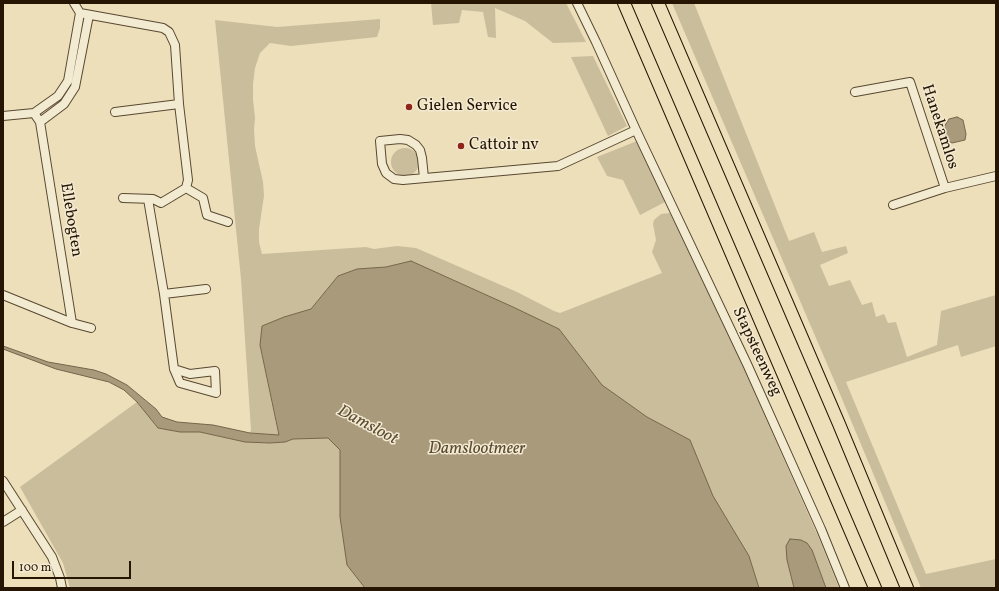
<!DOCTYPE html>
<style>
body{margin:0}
#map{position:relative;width:999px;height:591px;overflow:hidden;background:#ecdfba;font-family:Vollkorn,serif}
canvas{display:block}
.frame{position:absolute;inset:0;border:4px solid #261502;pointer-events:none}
.scale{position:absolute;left:12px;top:561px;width:119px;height:18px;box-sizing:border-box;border:2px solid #261502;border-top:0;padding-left:5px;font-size:12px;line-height:14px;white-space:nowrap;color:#261502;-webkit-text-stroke:3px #f3ead2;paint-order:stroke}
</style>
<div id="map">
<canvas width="999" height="591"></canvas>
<div class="frame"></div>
<div class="scale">100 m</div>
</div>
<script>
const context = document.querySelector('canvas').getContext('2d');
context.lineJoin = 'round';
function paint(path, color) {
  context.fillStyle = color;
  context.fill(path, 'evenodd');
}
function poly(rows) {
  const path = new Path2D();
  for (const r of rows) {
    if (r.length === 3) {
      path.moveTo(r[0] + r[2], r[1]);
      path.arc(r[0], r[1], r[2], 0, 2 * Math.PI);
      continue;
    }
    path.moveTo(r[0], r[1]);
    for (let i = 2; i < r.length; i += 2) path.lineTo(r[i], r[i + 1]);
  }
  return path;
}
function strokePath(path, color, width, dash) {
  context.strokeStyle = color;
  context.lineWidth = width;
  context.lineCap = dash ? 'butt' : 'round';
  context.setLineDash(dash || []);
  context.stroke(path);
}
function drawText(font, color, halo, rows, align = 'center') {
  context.font = font + ' Vollkorn,serif';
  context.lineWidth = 3;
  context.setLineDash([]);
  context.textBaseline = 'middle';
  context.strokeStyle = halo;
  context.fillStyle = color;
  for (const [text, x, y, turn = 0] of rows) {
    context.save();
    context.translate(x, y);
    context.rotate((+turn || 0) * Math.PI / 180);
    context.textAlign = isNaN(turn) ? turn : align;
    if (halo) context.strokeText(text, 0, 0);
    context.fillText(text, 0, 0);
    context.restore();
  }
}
const green = poly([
 [431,3,566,3,586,42,553,43,525,21,495,8,496,38,488,37,483,12,462,10,459,23,433,25],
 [672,3,694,3,789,241,814,232,822,252,846,246,848,253,820,265,829,286,850,280,862,305,872,302,876,317,884,314,888,323,896,322,907,357,937,345,941,311,996,295,996,346,961,357,958,345,846,382,926,574,996,559,996,588,921,588,837,387],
 [380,19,380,28,377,37,291,46,270,43,260,53,255,68,253,84,253,100,255,118,254,129,255,146,263,182,264,196,259,229,259,242,262,254,366,247,374,249,397,246,416,248,517,292,554,311,560,313,662,273,652,252,656,240,653,224,654,220,661,214,670,213,743,367,818,536,839,588,826,588,817,563,787,560,794,588,759,588,749,556,713,496,690,440,647,417,602,385,559,329,513,307,411,261,386,267,357,269,338,276,311,309,284,317,262,326,260,345,277,428,279,435,250,433,251,430,241,279,215,20,277,27],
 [593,56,627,126,608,136,571,57],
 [637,141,665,202,640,215,623,180,607,176,597,157],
 [405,162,14],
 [137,402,158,428,180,432,200,432,245,442,270,443,285,442,293,439,328,438,340,450,340,517,347,565,365,588,70,588,63,563,20,487]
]);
const water = poly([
 [957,117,963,120,966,134,965,140,952,143,947,140,944,127,949,119,957,117],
 [411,261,513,307,559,329,602,385,647,417,690,440,713,496,749,556,759,588,365,588,347,565,340,517,340,450,328,438,293,439,285,442,270,443,245,442,200,432,180,432,158,428,137,402,124,390,109,382,56,369,3,349,3,346,48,362,94,370,106,374,127,385,156,409,162,417,177,422,213,425,250,433,279,435,260,345,262,326,284,317,311,309,338,276,357,269,386,267,411,261],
 [790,539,801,540,807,543,812,550,826,588,794,588,787,560,786,546,790,539]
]);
const minor = poly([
 [74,3,80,13,163,28,169,32,175,45,179,104,188,180,186,188,161,203,153,199,123,198],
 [577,3,596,42,636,130,747,364,821,529,845,588],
 [855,92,910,82,945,188],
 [115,112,179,104],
 [3,116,34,113,58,96,68,81,80,13],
 [40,122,64,104,75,87,89,15],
 [424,178,422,158,420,150,416,145,408,140,400,139,380,141,382,164,386,173,394,179,403,180,558,166,636,130],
 [186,188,203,198,207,215,228,222],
 [148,199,164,294,174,369,190,374,215,371,216,393,180,383,174,369],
 [893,205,945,188,996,176],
 [164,294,206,289],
 [3,295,72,323,40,122,34,113],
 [72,323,91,328],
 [3,481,52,557,60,578,62,588],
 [3,522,22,510]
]);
const highway = poly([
 [624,3,875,588],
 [658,3,839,424,907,588]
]);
const markers = [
 [409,107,4,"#8f2418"],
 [461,146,4,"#8f2418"]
];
const poiNames = [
 ["Gielen Service",417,107],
 ["Cattoir nv",469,146]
];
const streetNames = [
 ["Hanekamlos",939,127,72],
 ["Ellebogten",70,220,81],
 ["Stapsteenweg",756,352,65]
];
const waterNames = [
 ["Damsloot",367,426,28],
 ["Damslootmeer",477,450]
];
paint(green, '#cabd9b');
paint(water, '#a99a7b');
strokePath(water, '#75654b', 1);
strokePath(minor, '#584830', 10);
strokePath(highway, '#261502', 14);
strokePath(minor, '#f3ead2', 8);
strokePath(highway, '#ecdfba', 12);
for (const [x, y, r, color] of markers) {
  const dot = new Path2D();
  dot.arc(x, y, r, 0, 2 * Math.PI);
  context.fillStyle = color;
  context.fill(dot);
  strokePath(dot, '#f3ead2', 1.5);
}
drawText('16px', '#261502', '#f3ead2', poiNames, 'left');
drawText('16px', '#261502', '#f3ead2', streetNames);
drawText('italic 17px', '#5a4a32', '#f3ead2', waterNames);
</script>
